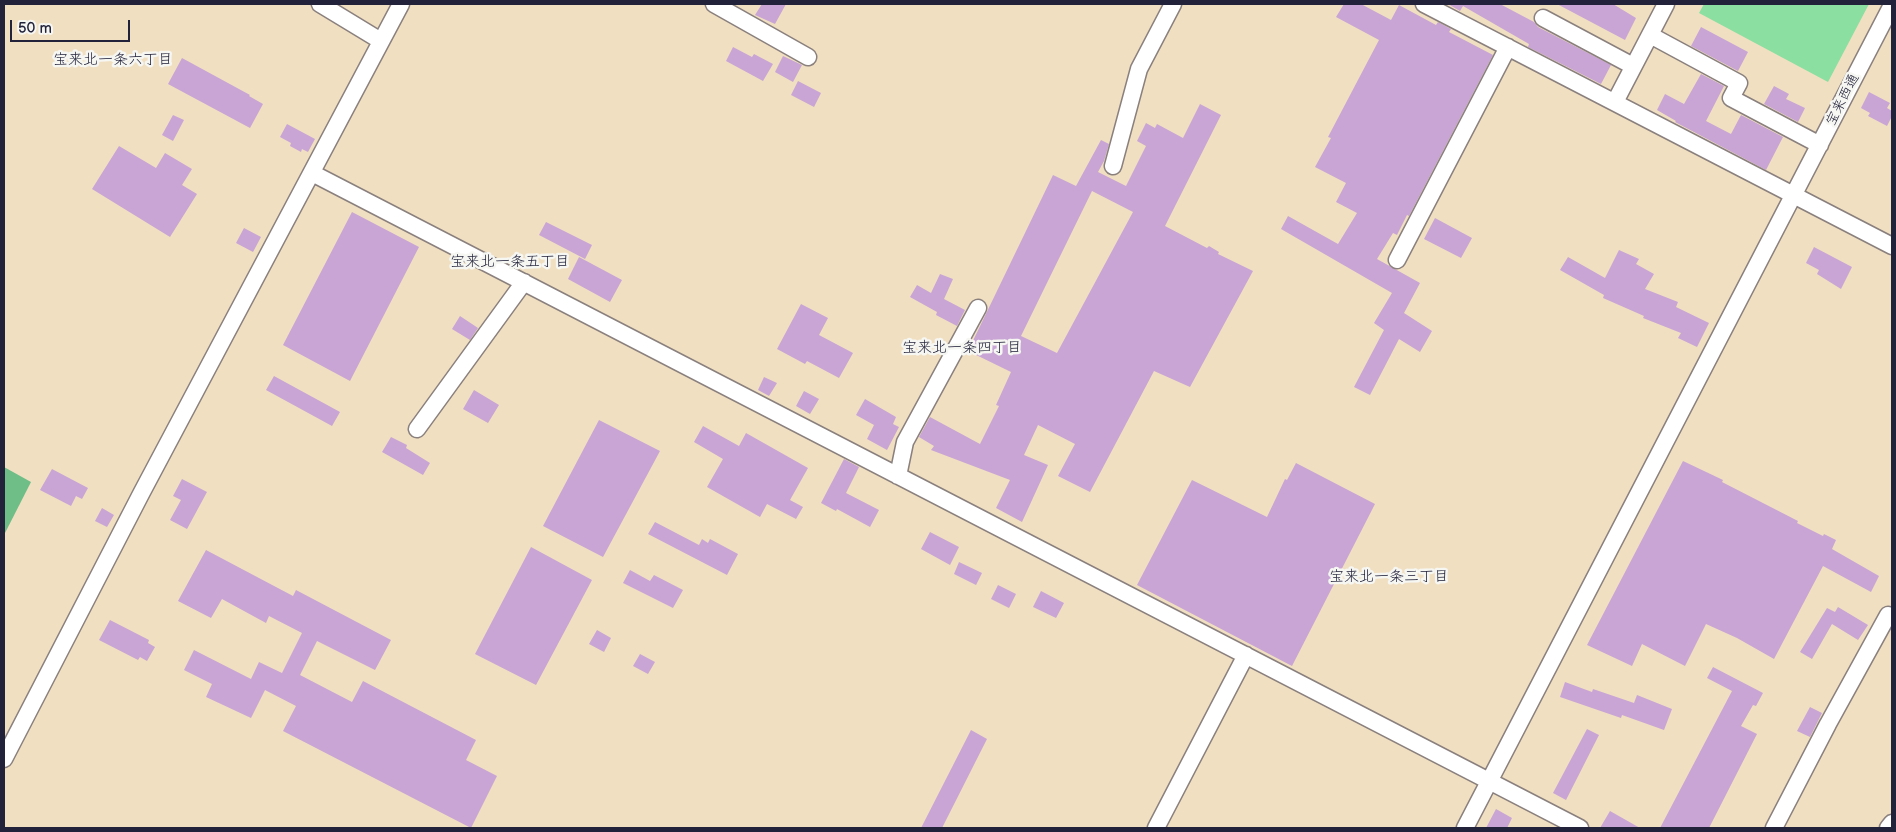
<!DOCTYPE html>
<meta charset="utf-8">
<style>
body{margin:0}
#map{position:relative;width:1896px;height:832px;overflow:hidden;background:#f1dfc1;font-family:"Balsamiq Sans",sans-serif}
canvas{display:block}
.frame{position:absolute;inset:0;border:5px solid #22223b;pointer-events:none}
.scale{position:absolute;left:10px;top:20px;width:120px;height:22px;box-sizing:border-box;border:2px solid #22223b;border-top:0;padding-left:6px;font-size:15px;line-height:18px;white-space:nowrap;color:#22223b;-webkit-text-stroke:4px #f6f6f2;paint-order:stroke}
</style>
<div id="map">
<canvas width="1896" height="832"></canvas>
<div class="frame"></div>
<div class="scale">50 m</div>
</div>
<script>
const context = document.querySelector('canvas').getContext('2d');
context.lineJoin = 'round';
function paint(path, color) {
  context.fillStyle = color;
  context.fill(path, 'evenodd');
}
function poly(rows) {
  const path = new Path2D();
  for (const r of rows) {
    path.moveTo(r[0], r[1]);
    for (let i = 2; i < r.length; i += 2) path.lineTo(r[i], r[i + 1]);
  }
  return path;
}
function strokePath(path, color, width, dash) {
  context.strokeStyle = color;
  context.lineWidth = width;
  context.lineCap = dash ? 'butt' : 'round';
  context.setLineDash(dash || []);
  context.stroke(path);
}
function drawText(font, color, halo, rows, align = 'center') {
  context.font = font + ' "Balsamiq Sans","Klee One",sans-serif';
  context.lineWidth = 5;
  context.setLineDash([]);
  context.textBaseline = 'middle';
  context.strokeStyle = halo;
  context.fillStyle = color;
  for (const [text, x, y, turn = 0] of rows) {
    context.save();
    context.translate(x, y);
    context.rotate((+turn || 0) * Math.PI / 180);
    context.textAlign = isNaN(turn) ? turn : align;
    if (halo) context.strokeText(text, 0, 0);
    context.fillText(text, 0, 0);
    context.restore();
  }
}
const green = poly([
 [1704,4,1869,4,1828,82,1699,13]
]);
const forest = poly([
 [4,467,31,482,4,535]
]);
const building = poly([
 [762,4,786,4,775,24,755,15],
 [1344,4,1361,4,1391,20,1399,5,1436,25,1438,22,1451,29,1449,32,1493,55,1409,216,1407,215,1397,235,1393,233,1377,259,1420,283,1404,313,1432,331,1420,352,1399,339,1370,395,1354,387,1384,330,1374,323,1392,293,1281,229,1288,216,1338,244,1357,213,1336,202,1346,183,1315,167,1331,138,1328,137,1379,40,1336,17],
 [1448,4,1500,4,1534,22,1538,27,1611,65,1601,84,1528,47,1529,44,1463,6,1460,11],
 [1557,4,1613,4,1636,18,1625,40],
 [1701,27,1748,52,1738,71,1691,46],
 [733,47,752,57,754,54,773,64,763,81,726,61],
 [783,56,802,65,793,82,775,72],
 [182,58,250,95,249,96,263,104,250,128,168,84],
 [1701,74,1724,86,1706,121,1731,134,1741,115,1783,137,1766,170,1675,122,1676,121,1657,110,1665,94,1684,104],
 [798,81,821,93,814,107,791,95],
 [1774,86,1789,94,1786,99,1805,108,1798,122,1764,104],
 [1869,92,1890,103,1887,108,1892,111,1892,116,1887,126,1868,116,1870,113,1861,108],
 [1200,104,1221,115,1165,226,1207,248,1209,246,1219,252,1218,254,1253,271,1190,387,1154,371,1090,492,1058,476,1075,444,1038,425,1024,455,1048,465,1022,522,996,508,1010,480,931,450,934,446,919,437,930,417,980,444,999,406,996,405,1011,372,968,351,1053,175,1076,186,1101,140,1109,144,1104,161,1098,172,1126,186,1146,146,1137,141,1146,123,1155,128,1157,124,1183,138],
 [1092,191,1133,212,1057,353,1021,336],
 [173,115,184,120,173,141,162,135],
 [287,124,315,139,308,152,302,149,301,152,290,146,291,143,280,137],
 [119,146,156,168,165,153,192,169,182,185,197,194,170,237,92,189],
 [352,212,419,247,350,381,283,345],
 [1435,218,1472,238,1461,258,1424,239],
 [546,222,592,245,585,259,539,235],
 [244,228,261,237,253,252,236,243],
 [1814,247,1852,267,1841,289,1817,274,1819,270,1806,263],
 [1619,250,1639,259,1636,264,1654,274,1645,289,1678,302,1676,307,1709,323,1697,347,1678,338,1681,333,1643,318,1644,316,1603,298,1604,295,1560,270,1568,257,1605,278],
 [579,257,622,280,610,302,568,279],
 [940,274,953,279,944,299,965,310,957,326,936,315,937,312,910,297,917,285,931,293],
 [801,304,828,318,819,335,853,353,839,378,807,361,805,364,777,349],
 [460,316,478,328,470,340,452,329],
 [274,376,340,412,332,426,266,390],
 [764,377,777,383,769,396,758,390],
 [474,390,499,405,488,423,463,409],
 [804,391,819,399,810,414,796,406],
 [865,399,896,417,893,424,899,427,887,450,867,439,874,425,856,415],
 [599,420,660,451,603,557,543,526],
 [703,426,739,446,746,433,808,468,790,500,803,507,796,519,767,504,760,517,707,487,723,459,694,442],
 [391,437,407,445,406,448,430,463,423,475,382,452],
 [844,459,859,467,846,493,879,510,870,527,837,509,836,511,821,503],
 [1683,461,1723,480,1722,482,1798,521,1797,523,1823,536,1824,534,1836,540,1832,549,1879,576,1871,592,1823,566,1774,659,1737,638,1706,624,1685,666,1642,644,1632,666,1587,645],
 [1296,463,1375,504,1292,666,1137,585,1192,480,1267,517,1285,479,1287,480],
 [52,469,88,488,82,499,76,496,71,506,40,490],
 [182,479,207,492,187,529,170,520,181,500,173,496],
 [102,508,114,515,107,527,95,521],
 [655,522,699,545,702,539,708,543,710,539,738,554,727,575,648,534],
 [930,532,959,547,950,565,921,549],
 [531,547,592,580,536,685,475,654],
 [206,550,293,596,296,590,391,640,375,670,317,641,300,675,352,702,363,681,476,740,466,760,497,776,471,828,283,731,296,706,265,690,251,718,206,697,212,684,184,670,194,650,251,679,259,662,282,673,302,633,269,616,266,623,222,599,211,618,178,601],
 [959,562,982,573,976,585,954,574],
 [630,570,650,581,654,575,683,590,673,608,623,583],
 [998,585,1016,594,1009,608,991,599],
 [1041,591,1064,603,1056,618,1033,607],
 [1838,607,1868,625,1858,640,1832,624,1812,659,1800,652,1827,608,1835,612],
 [110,620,149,640,148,643,155,647,147,661,140,657,138,660,99,640],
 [597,630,611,638,604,652,589,644],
 [640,654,655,662,648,674,633,666],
 [1713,667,1763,693,1756,706,1753,705,1741,726,1757,734,1709,828,1660,828,1732,691,1707,678],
 [1565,682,1592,692,1593,689,1634,703,1637,695,1672,709,1664,730,1622,715,1621,718,1560,697],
 [1810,707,1822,713,1810,737,1797,731],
 [1587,729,1599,735,1566,800,1553,793],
 [971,730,987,739,942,828,921,828],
 [1496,809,1512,818,1507,828,1486,828],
 [1610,811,1640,828,1600,828]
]);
const minor = poly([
 [320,4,381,41],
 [714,4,808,57],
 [1424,4,1892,246],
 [1543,18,1633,66],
 [1650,35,1739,83,1731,98,1820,145],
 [1615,102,1666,4],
 [1113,166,1139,69,1173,4],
 [312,173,1580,828],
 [1397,260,1508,47],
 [417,429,524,282],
 [898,476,905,442,978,308],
 [4,759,142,492,401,4],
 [1156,828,1246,655],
 [1465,828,1892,5],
 [1774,828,1828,724,1888,615,1892,617],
 [1888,828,1892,823]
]);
const streetNames = [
 ["宝来西通",1843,100,-63]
];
const neighbourhoodNames = [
 ["宝来北一条六丁目",113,60],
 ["宝来北一条五丁目",510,262],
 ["宝来北一条四丁目",962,348],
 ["宝来北一条三丁目",1389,577]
];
paint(green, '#8adfa1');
paint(forest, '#6fbe87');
paint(building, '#c8a5d5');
strokePath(minor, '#8a807e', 19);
strokePath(minor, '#fff', 16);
drawText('14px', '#22223b', '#f6f6f2', streetNames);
drawText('15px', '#22223b', '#f6f6f2', neighbourhoodNames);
</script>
